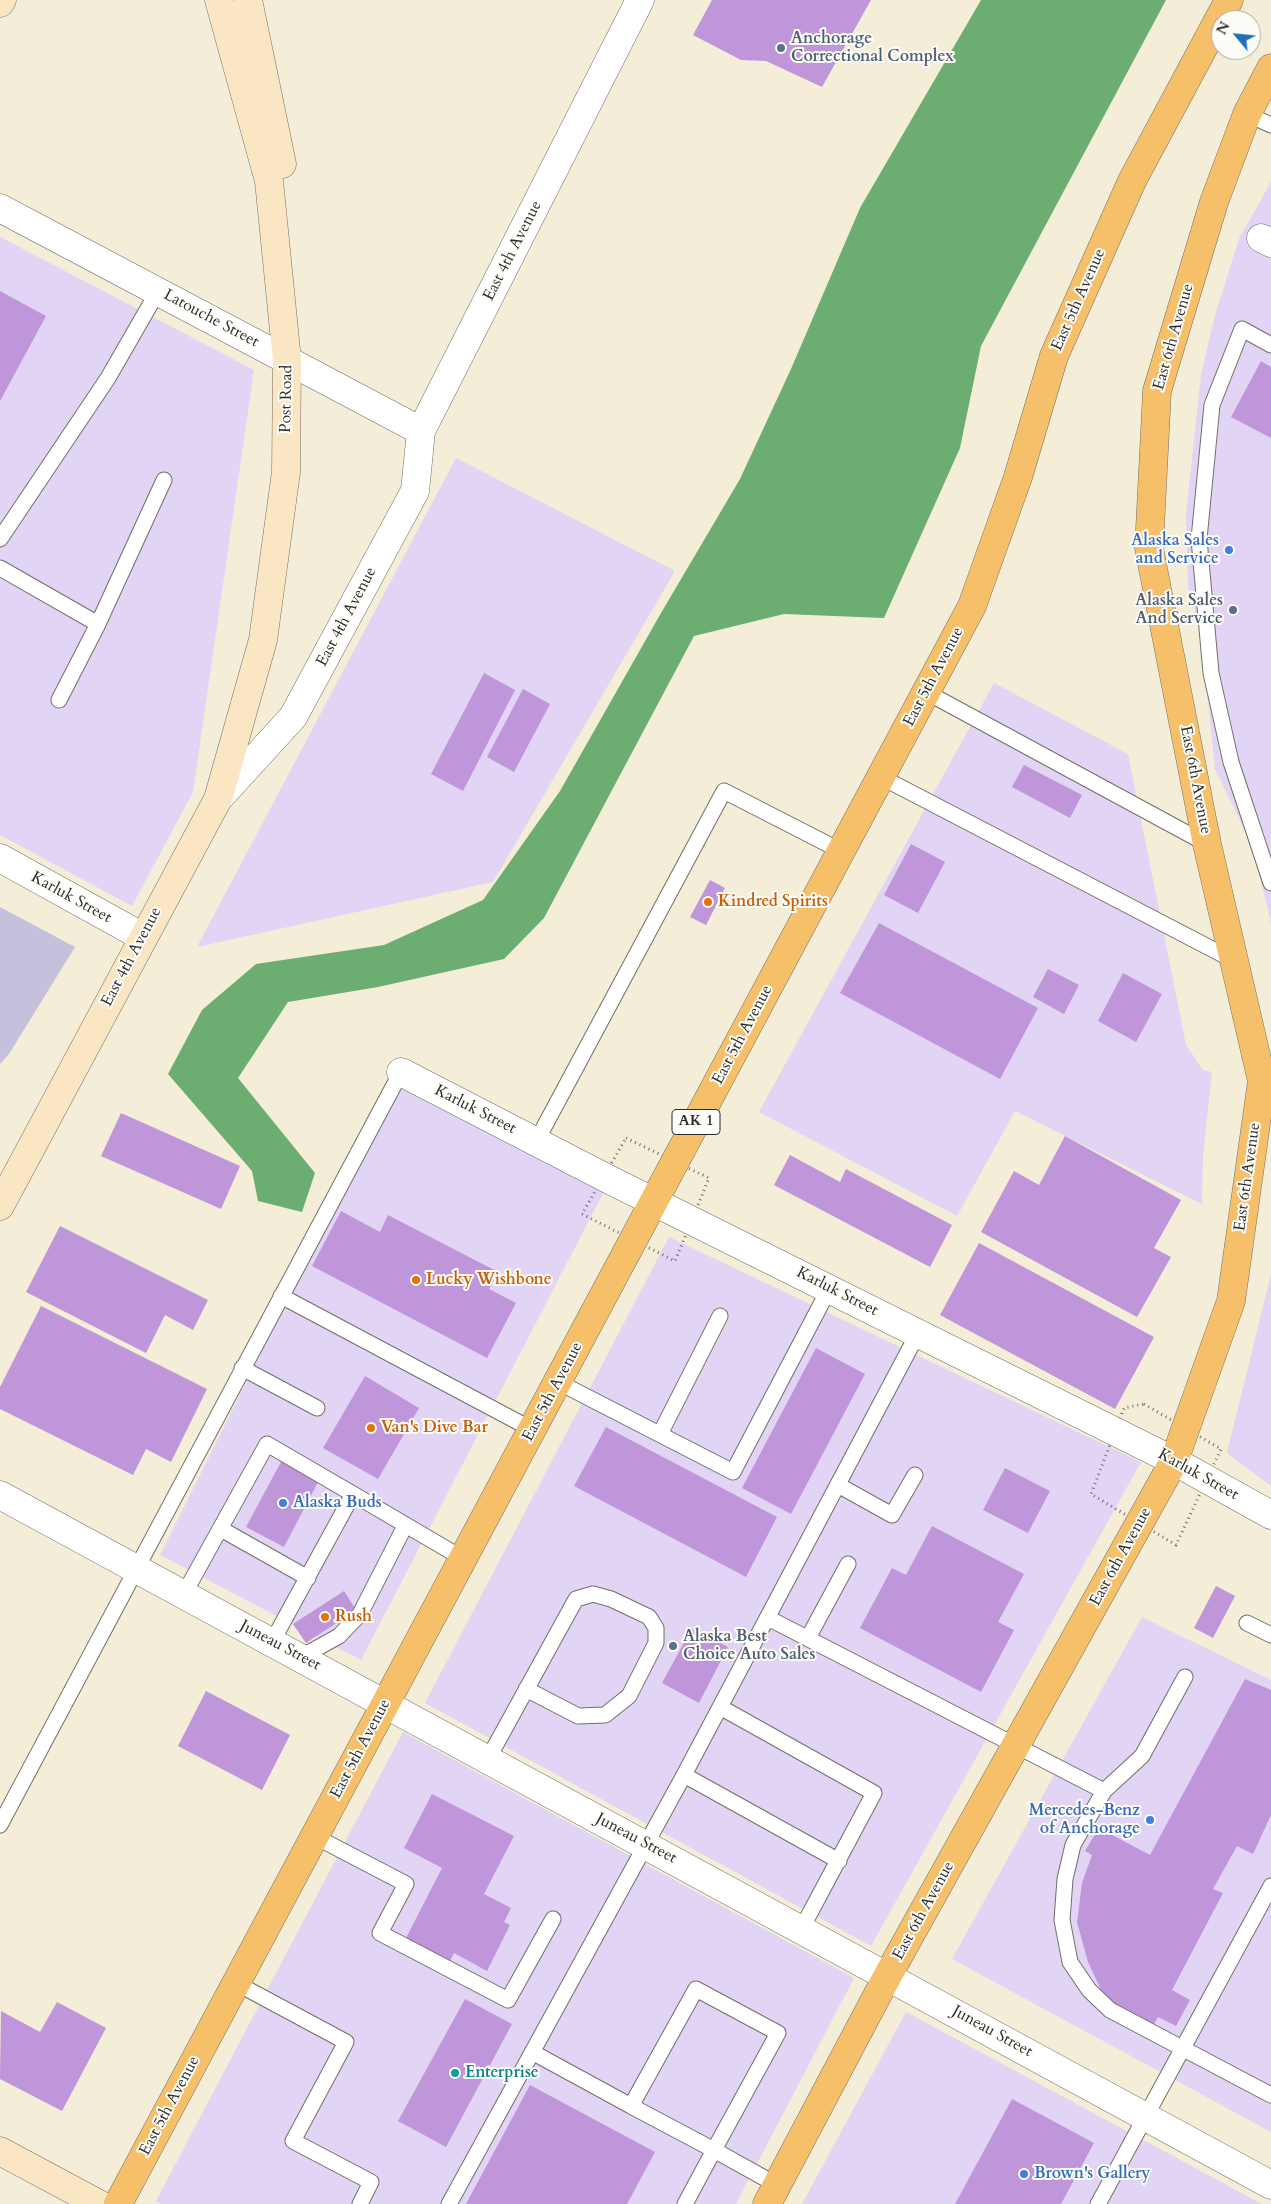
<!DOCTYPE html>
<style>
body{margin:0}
#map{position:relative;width:1271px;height:2204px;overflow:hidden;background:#f4edd8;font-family:Cardo,serif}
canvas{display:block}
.north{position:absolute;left:1211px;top:10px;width:50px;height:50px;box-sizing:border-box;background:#fdfcf7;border:1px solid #a9a8a5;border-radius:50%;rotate:298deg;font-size:14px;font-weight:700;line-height:20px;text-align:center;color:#2b2b2b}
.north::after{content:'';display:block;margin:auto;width:18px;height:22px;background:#1f6fb2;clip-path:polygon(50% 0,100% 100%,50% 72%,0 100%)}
</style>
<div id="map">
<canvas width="1271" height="2204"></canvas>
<div class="north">N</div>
</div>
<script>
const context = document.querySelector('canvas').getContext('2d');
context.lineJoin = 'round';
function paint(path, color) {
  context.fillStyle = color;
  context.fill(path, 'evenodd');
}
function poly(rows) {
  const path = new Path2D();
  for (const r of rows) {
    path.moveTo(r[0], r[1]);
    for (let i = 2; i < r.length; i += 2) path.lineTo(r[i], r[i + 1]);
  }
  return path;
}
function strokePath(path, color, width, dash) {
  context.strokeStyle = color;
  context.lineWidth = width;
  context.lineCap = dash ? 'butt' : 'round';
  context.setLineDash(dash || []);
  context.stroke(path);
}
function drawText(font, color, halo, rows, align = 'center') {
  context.font = font + ' Cardo,serif';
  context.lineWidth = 4;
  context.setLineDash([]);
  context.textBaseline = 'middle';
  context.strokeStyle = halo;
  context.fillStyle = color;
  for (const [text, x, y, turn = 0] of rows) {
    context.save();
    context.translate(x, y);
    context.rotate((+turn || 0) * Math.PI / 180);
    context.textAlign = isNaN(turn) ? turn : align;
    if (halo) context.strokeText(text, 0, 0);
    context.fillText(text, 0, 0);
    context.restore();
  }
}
const built = poly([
 [1271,182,1271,923,1252,845,1215,769,1201,634,1188,586,1186,514,1201,375,1215,315,1239,239],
 [0,237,254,370,193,792,132,906,0,835],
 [456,458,675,571,493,882,197,947],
 [994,683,1128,754,1186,1045,1203,1070,1212,1072,1203,1156,1202,1204,1015,1111,957,1216,759,1112],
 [401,1072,610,1180,361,1660,160,1555],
 [669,1237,1141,1462,871,1946,425,1703],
 [1271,1274,1271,1486,1227,1453],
 [1142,1617,1271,1680,1271,2132,952,1959],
 [403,1732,854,1978,736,2204,161,2204,156,2201],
 [906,2012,1262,2204,802,2204]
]);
const industrial = poly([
 [0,907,75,947,9,1054,0,1064]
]);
const forest = poly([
 [981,0,1166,0,981,346,960,448,884,618,784,614,694,636,544,918,504,959,378,987,288,1002,238,1078,315,1173,302,1212,258,1201,252,1171,168,1074,202,1010,256,964,384,945,483,900,560,791,661,613,740,479,791,369,860,208]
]);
const building = poly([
 [712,0,871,0,822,87,766,61,741,60,693,35],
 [0,291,46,316,0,401],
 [1261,361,1271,367,1271,438,1231,417],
 [484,673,515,690,463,791,431,774],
 [523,689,550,704,514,772,487,757],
 [1024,765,1082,795,1070,818,1012,787],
 [911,844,945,862,918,913,884,895],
 [710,880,725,888,706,925,690,917],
 [879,923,1038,1008,1000,1079,840,993],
 [1048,969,1079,985,1064,1014,1033,997],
 [1123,973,1162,994,1136,1042,1098,1021],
 [121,1113,240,1166,221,1209,101,1156],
 [1065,1136,1181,1200,1154,1248,1171,1257,1137,1317,981,1232,1014,1171,1039,1185],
 [790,1155,840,1182,846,1169,952,1225,930,1267,774,1185],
 [341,1211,380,1232,388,1215,498,1272,489,1289,516,1303,487,1358,312,1266],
 [60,1226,208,1300,193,1330,165,1315,146,1353,26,1292],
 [979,1243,1154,1337,1115,1409,940,1315],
 [41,1306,207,1389,171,1462,146,1449,133,1475,0,1409,0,1387],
 [816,1348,865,1374,791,1514,742,1488],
 [365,1376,419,1408,378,1479,323,1448],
 [606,1427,777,1517,746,1577,574,1486],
 [282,1460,319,1480,284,1547,246,1527],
 [1005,1468,1050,1491,1028,1533,983,1510],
 [932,1526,1024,1574,998,1622,1014,1630,981,1692,860,1628,892,1568,906,1575],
 [1216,1586,1235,1596,1213,1638,1194,1628],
 [344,1591,356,1610,306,1643,293,1624],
 [692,1628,728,1647,699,1703,662,1683],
 [1245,1679,1271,1690,1271,1815,1253,1854,1237,1846,1213,1889,1223,1893,1172,1990,1190,2000,1176,2026,1158,2017,1152,2028,1125,2015,1103,1994,1088,1962,1077,1922,1082,1883,1092,1855,1085,1851,1099,1828,1150,1855],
 [206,1691,290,1735,262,1790,178,1746],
 [432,1794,514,1836,484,1894,511,1908,504,1922,510,1925,487,1971,454,1953,450,1961,406,1938,442,1868,404,1848],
 [465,1999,512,2024,446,2147,398,2121],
 [57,2002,106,2028,62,2111,0,2079,1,2011,40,2032],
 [530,2085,655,2152,627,2204,466,2204],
 [1012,2099,1094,2143,1061,2204,955,2204]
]);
const path = poly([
 [626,1138,709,1178,675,1261,582,1214,626,1138],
 [1144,1404,1221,1449,1176,1545,1091,1494,1124,1408,1144,1404]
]);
const lane = poly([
 [1247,114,1271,125],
 [1271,345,1242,329,1212,405,1199,539,1211,673,1231,762,1271,883],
 [0,539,108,378,158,291],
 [0,568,98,624],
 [926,692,1207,844],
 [59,700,98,624,164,480],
 [881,777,1235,961],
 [536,1142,724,791,841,851],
 [281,1296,533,1430],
 [242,1368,317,1408],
 [558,1382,733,1472,829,1289],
 [660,1434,720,1316],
 [838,1485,892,1515,915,1475],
 [221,1529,308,1578],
 [184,1594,267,1444,353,1494],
 [768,1618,1104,1791],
 [1247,1623,1271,1635],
 [808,1638,848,1564],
 [272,1642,353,1494,462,1558],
 [301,1657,339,1636,360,1614,405,1526],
 [1185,1677,1142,1756,1104,1791,1073,1845,1065,1879,1062,1920,1070,1962,1089,1990,1110,2010,1271,2095],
 [720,1707,874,1793,802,1928],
 [488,1759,576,1599,593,1594,611,1599,649,1617,656,1628,656,1643,629,1696,605,1715,578,1716,526,1689],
 [684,1775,839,1861],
 [0,1825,401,1072],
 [314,1836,406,1884,380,1933,508,2000,553,1919],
 [236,1983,346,2042,293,2141,371,2182,360,2204],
 [532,2052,631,2106],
 [449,2204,684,1775,918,1333],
 [685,2204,714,2150,778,2033,696,1989,631,2106,714,2150,777,2185],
 [1098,2204,1271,1886]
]);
const street = poly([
 [0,208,421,431],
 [1261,238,1271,243],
 [218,799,293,717,415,491,421,431,640,0],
 [0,858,143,937],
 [401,1072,610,1180,1174,1461,1271,1515],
 [0,1495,1271,2185]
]);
const secondary = poly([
 [248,0,282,164],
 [0,3,2,0],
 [0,1206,218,799,263,640,286,472,287,360,269,181,219,0],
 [0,2151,99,2204]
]);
const highway = poly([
 [118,2204,972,606,1018,477,1054,356,1132,181,1229,0],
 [767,2204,888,1975,1174,1461,1231,1301,1262,1081,1207,844,1149,548,1157,391,1214,202,1247,114,1271,68]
]);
const markers = [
 [781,48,5,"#5c6f8a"],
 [1229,550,5,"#3f7fe0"],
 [1233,610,5,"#5c6f8a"],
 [708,902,5,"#e8710a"],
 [416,1280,5,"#e8710a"],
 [371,1428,5,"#e8710a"],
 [283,1503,5,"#3f7fe0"],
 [325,1617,5,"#e8710a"],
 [673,1646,5,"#5c6f8a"],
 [1150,1820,5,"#3f7fe0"],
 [455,2073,5,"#0f9aa8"],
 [1024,2174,5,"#3f7fe0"]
];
const shields = [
 [696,1122,48]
];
const shieldNames = [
 ["AK 1",696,1122]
];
const serviceNames = [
 ["Anchorage",791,39],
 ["Correctional Complex",791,57],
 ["Alaska Sales",1223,601,"right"],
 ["And Service",1223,619,"right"],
 ["Alaska Best",683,1637],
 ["Choice Auto Sales",683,1655]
];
const streetNames = [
 ["East 4th Avenue",513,251,-63],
 ["East 5th Avenue",1079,300,-66],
 ["Latouche Street",211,319,28],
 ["East 6th Avenue",1174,337,-74],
 ["Post Road",287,399,-89],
 ["East 4th Avenue",347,617,-62],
 ["East 5th Avenue",934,677,-62],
 ["East 6th Avenue",1195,780,79],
 ["Karluk Street",71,898,29],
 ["East 4th Avenue",132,957,-62],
 ["East 5th Avenue",743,1035,-62],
 ["Karluk Street",475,1110,27],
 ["East 6th Avenue",1248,1177,-82],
 ["Karluk Street",837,1292,27],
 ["East 5th Avenue",553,1392,-62],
 ["Karluk Street",1198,1475,29],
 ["East 6th Avenue",1121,1557,-61],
 ["Juneau Street",280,1646,28],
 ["East 5th Avenue",361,1749,-62],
 ["Juneau Street",636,1839,28],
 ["East 6th Avenue",924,1911,-61],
 ["Juneau Street",992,2032,29],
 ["East 5th Avenue",170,2106,-62]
];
const shopNames = [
 ["Alaska Sales",1219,541],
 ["and Service",1219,559],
 ["Alaska Buds",293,1503,"left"],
 ["Mercedes-Benz",1140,1811],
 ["of Anchorage",1140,1829],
 ["Brown's Gallery",1034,2174,"left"]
];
const foodNames = [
 ["Kindred Spirits",718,902],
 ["Lucky Wishbone",426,1280],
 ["Van's Dive Bar",381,1428],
 ["Rush",335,1617]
];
const cultureNames = [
 ["Enterprise",465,2073]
];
paint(built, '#e1d4f4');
paint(industrial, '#c5c0db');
paint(forest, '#6cad71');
paint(building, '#c096da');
strokePath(lane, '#716f68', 17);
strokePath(street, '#716f68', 29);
strokePath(secondary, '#716f68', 29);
strokePath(highway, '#716f68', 29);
strokePath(path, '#716f68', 3, [1, 4]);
strokePath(lane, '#fff', 15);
strokePath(street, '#fff', 28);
strokePath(secondary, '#fbe6c4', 28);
strokePath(highway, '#f6c06b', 28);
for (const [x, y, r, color] of markers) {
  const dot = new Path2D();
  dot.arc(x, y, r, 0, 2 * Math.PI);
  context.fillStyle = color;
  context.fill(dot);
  strokePath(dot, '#fdfcf7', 2);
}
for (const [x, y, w] of shields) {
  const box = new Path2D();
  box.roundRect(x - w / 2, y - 12.5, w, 25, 4);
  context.fillStyle = '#fdfcf7';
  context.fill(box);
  strokePath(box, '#2b2b2b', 1);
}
drawText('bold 15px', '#2b2b2b', null, shieldNames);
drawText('bold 16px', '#4e5e75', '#fdfcf7', serviceNames, 'left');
drawText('16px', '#2b2b2b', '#fdfcf7', streetNames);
drawText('bold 16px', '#366cbe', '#fdfcf7', shopNames, 'right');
drawText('bold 16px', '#c56008', '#fdfcf7', foodNames, 'left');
drawText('bold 16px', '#0d838f', '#fdfcf7', cultureNames, 'left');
</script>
